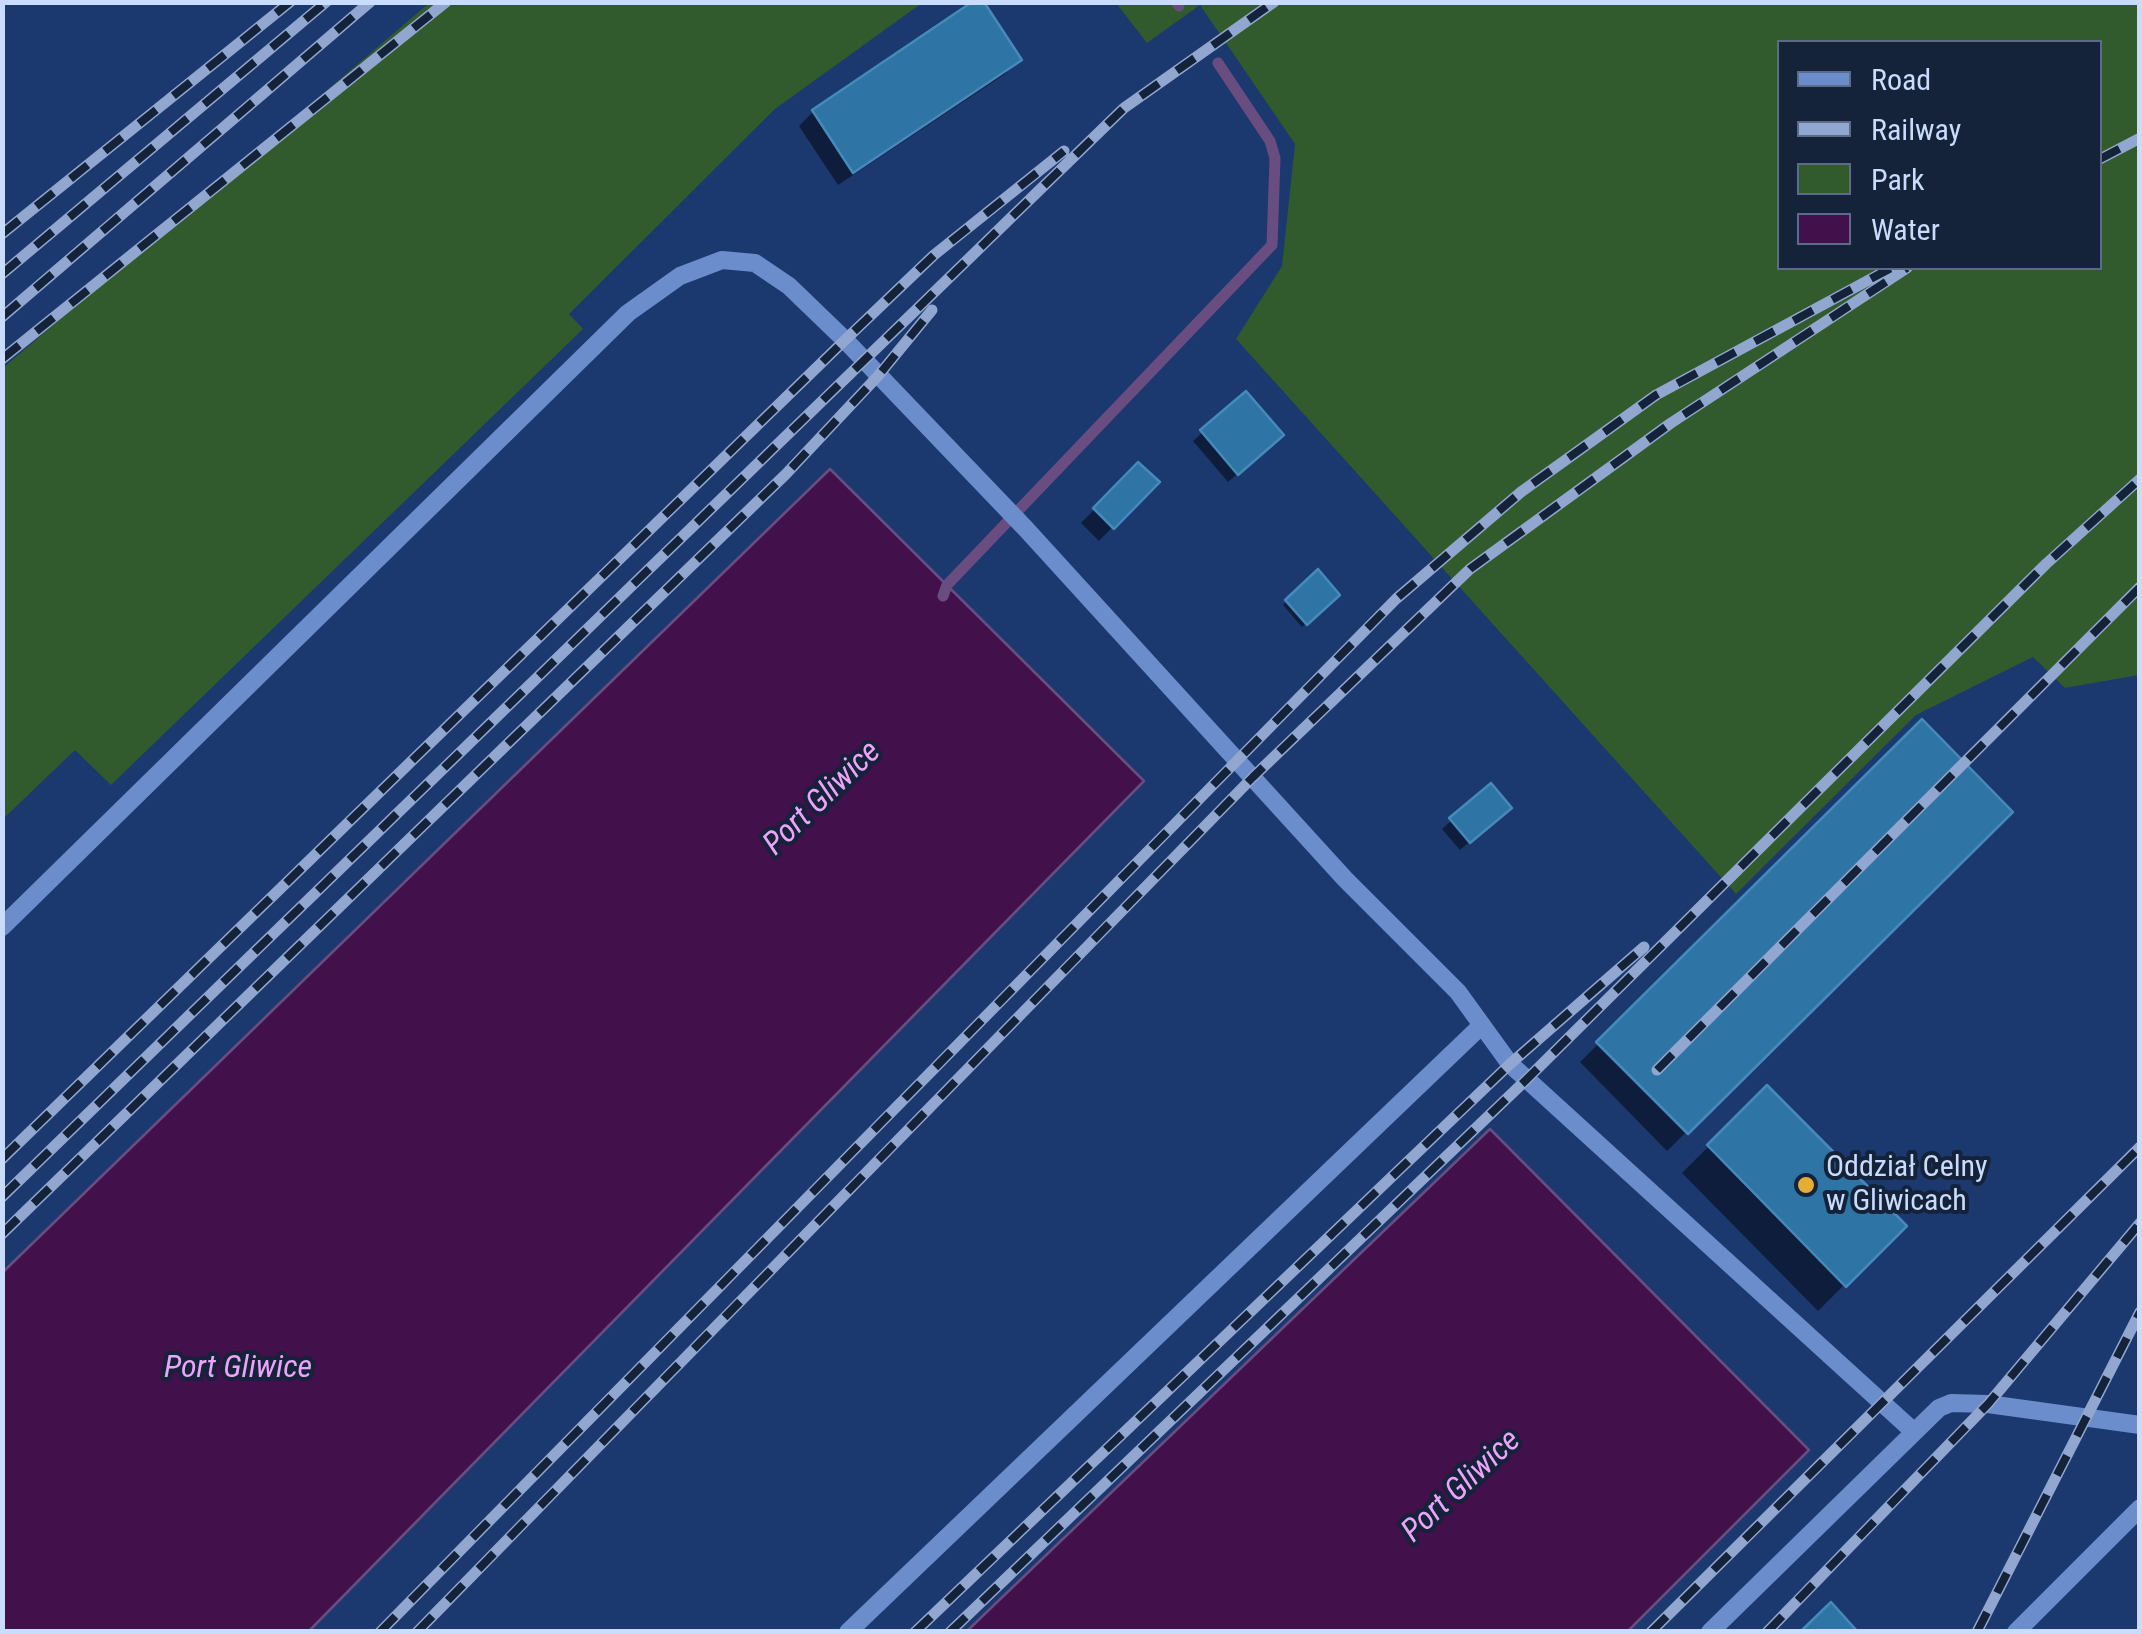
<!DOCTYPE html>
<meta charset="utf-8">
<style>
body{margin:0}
#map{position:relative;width:2142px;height:1634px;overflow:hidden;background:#1b386f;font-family:"Roboto Condensed",sans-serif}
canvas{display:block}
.frame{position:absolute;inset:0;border:5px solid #c9dcfd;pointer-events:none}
.legend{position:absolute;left:1777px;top:40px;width:325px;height:230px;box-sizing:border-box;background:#14223a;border:2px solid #5c6c88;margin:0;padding:12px 18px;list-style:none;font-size:30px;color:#c9dcfd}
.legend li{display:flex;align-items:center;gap:20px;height:50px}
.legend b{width:50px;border:2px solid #5c6c88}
</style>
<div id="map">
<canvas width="2142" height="1634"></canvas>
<div class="frame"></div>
<ul class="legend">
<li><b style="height:12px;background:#6b8dcb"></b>Road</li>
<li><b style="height:12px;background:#91a7cf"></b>Railway</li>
<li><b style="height:28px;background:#315a2d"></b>Park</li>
<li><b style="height:28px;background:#42104a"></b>Water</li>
</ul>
</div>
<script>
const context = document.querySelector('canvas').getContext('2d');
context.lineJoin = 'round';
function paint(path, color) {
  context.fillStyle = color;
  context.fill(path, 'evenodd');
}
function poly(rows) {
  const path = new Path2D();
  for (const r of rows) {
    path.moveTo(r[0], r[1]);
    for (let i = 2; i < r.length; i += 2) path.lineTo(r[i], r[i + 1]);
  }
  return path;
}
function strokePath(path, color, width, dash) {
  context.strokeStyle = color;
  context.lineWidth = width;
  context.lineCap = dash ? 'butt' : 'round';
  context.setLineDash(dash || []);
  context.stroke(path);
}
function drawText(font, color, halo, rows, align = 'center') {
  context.font = font + ' "Roboto Condensed",sans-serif';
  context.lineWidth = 8;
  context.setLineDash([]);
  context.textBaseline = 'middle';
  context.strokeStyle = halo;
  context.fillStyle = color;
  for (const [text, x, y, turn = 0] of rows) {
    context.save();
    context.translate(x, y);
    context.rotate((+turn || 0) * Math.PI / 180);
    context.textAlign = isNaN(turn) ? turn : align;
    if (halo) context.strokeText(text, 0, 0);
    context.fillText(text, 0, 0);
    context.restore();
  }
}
const green = poly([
 [429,3,922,3,775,109,569,314,583,329,111,785,75,750,3,819,3,368],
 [1116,3,2139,3,2139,675,2065,688,2033,657,1916,715,1736,894,1236,339,1282,266,1295,144,1200,5,1147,43],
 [2100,42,2100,268,1780,268,1780,42]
]);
const water = poly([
 [830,469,1144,781,309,1631,3,1631,3,1272,830,469],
 [1490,1129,1809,1450,1628,1631,967,1631,1490,1129]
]);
const shadow = poly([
 [1019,60,1005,74,838,185,799,126,813,112],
 [1245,394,1272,444,1228,482,1193,441],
 [1138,465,1156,482,1099,541,1081,523],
 [1318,573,1337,595,1302,627,1283,605],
 [1922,723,2010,812,1667,1151,1580,1062],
 [1491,786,1499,816,1460,850,1442,829],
 [1767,1088,1903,1226,1818,1311,1682,1173]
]);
const stream = poly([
 [1176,2,1179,6],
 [943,596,947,585,1272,245,1275,158,1270,141,1218,63]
]);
const building = poly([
 [972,2,984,2,1022,60,853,173,812,110,972,2],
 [1246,391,1284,435,1238,475,1200,430,1246,391],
 [1138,462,1160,482,1114,529,1093,508,1138,462],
 [1318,569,1340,595,1307,625,1285,600,1318,569],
 [1922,719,2013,812,1688,1134,1596,1042,1922,719],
 [1491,783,1512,808,1470,843,1449,818,1491,783],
 [1767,1085,1907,1226,1846,1287,1707,1145,1767,1085],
 [1831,1602,1858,1632,1800,1632,1831,1602]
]);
const minor = poly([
 [2,927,628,313,680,276,722,260,755,263,789,286,845,340,1026,529,1345,879,1458,992,1510,1064,1912,1430],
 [848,1632,1482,1025],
 [1710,1632,1939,1408,1951,1403,1988,1404,2140,1425],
 [2016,1632,2140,1508]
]);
const rail = poly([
 [2100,159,2140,138],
 [2,234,290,2],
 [2,274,326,2],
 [2,317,370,2],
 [2,359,446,2],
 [1657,1070,2140,587],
 [2,1159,845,340,934,255,1064,151],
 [2,1197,1124,108,1274,2],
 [2,1234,786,474,878,376,932,310],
 [380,1632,1396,599,1521,492,1656,395,1891,268],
 [417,1632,1253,777,1470,569,1671,423,1907,268],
 [915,1632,1510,1064,1644,947],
 [950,1632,1526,1080,2046,564,2140,479],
 [1651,1632,2140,1147],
 [1767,1632,1988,1404,2140,1223],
 [1977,1632,2140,1312]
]);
const markers = [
 [1806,1185,10,"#e5ad35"]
];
const poiNames = [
 ["Oddział Celny",1826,1168],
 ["w Gliwicach",1826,1202]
];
const waterNames = [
 ["Port Gliwice",823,799,-44],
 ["Port Gliwice",238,1369],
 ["Port Gliwice",1462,1487,-43]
];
paint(green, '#315a2d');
paint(water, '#42104a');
strokePath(water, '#6a4d80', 2.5);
paint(shadow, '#0007');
strokePath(stream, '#6a4d80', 11);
paint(building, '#2e74a4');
strokePath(building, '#458aba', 2.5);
strokePath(minor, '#6b8dcb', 18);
strokePath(rail, '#91a7cf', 11);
strokePath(rail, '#14223a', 8, [22]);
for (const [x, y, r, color] of markers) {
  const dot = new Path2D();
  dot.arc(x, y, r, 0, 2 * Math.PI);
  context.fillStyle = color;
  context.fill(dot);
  strokePath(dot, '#14223a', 4);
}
drawText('30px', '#c9dcfd', '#14223a', poiNames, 'left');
drawText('italic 32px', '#eda4f8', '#14223a', waterNames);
</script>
